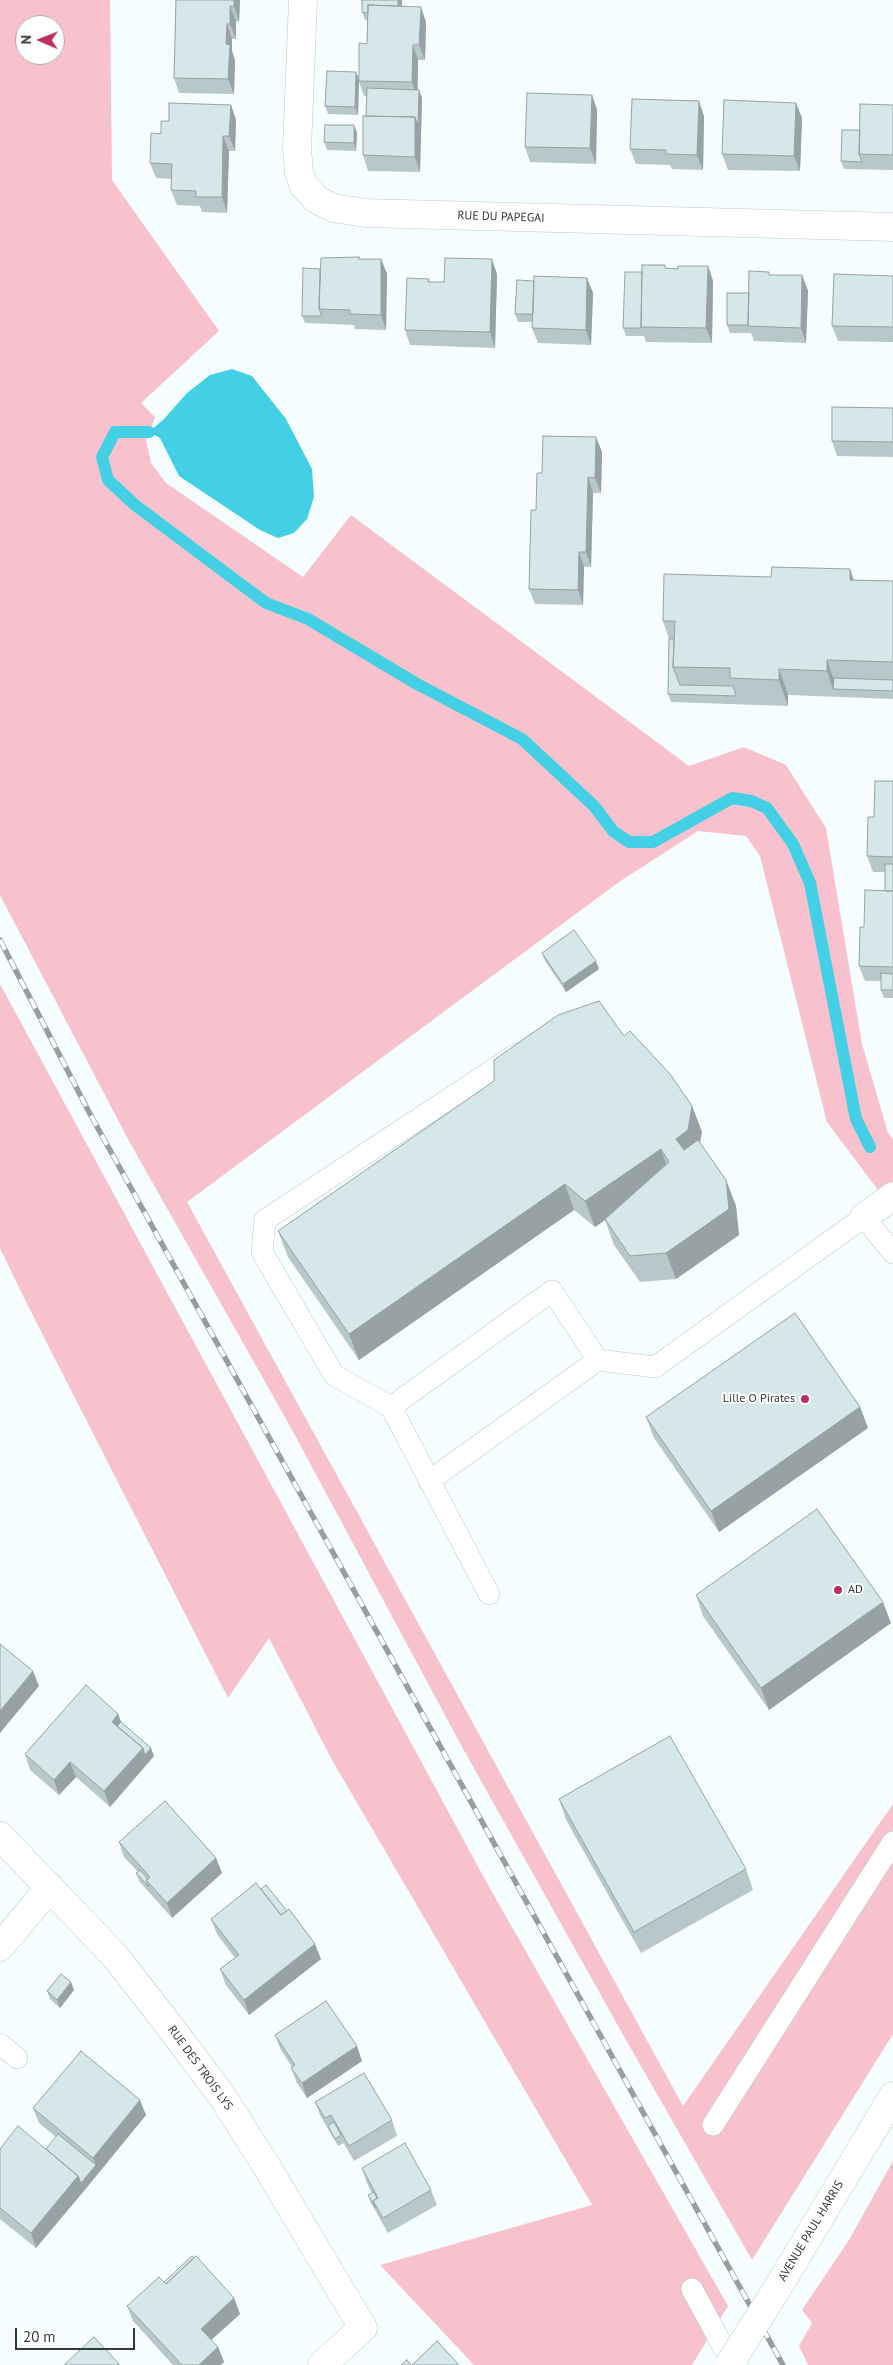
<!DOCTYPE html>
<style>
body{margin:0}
#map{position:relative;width:893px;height:2365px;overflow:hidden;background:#f6fdfe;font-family:"PT Sans",sans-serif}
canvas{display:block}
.north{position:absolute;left:15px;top:15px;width:50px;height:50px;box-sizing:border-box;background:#fff;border:1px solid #adb0b0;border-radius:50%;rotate:271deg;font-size:14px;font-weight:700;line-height:20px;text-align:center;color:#33393a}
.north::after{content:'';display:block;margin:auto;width:18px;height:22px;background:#bc2f62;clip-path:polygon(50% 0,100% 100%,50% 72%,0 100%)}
.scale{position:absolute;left:15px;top:2328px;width:120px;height:22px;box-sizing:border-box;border:2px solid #33393a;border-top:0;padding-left:6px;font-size:15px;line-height:18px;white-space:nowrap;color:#33393a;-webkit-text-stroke:4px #fff;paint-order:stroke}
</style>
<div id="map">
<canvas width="893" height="2365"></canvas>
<div class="north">N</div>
<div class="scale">20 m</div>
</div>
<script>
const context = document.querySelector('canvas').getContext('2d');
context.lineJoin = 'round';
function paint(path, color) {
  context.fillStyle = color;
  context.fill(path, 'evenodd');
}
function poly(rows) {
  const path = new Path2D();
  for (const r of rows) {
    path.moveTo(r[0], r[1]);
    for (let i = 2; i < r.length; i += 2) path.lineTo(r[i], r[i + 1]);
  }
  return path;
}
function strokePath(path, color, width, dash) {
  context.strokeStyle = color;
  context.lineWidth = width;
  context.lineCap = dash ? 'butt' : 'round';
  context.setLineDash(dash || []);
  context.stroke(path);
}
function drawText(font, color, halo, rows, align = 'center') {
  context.font = font + ' "PT Sans",sans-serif';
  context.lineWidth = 4;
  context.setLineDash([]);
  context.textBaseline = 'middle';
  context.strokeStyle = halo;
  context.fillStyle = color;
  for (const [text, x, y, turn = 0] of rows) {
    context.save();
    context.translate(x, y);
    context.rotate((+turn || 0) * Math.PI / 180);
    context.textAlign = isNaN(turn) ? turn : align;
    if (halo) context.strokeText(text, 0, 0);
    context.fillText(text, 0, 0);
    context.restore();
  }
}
const green = poly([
 [0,0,110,0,112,180,219,331,141,403,155,417,146,440,151,463,166,483,303,577,351,515,689,766,744,747,786,765,826,828,862,1044,888,1133,893,1139,893,1210,827,1122,760,856,746,836,698,831,619,882,187,1202,683,2106,893,1804,893,2034,752,2260,626,2040,461,1745,290,1426,129,1141,0,895],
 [25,25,55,25,55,55,25,55],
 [0,984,488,1885,728,2306,692,2365,474,2365,380,2265,592,2205,332,1760,269,1638,228,1698,26,1302,0,1248],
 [893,2161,893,2365,808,2365,799,2346,812,2323,802,2310,849,2240]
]);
const water = poly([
 [232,369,252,376,286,419,312,469,314,497,307,519,294,533,278,538,260,530,179,476,160,438,149,432,164,419,187,393,210,375]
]);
const stream = poly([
 [149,432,115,432,102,457,108,480,135,505,266,603,308,619,417,684,522,739,594,806,613,831,629,842,653,842,732,798,751,801,767,808,793,844,810,883,856,1119,870,1147]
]);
const service = poly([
 [517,1054,265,1220,262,1252,334,1375,391,1407,552,1291,598,1360,655,1367,864,1217,893,1253],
 [391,1407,489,1594],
 [429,1481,598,1360],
 [0,2044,17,2058],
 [713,2125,893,1842],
 [692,2289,733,2365]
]);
const minor = poly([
 [303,0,297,149,299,172,304,186,316,199,333,208,365,213,893,227],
 [864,1217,893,1196],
 [0,1836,115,1956,171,2028,222,2096,267,2167,363,2328,322,2365],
 [0,1947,50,1887]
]);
const secondary = poly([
 [780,2284,893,2096]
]);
const rail = poly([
 [0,940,90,1114,783,2365]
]);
const secondaryBridge = poly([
 [729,2365,780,2284]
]);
const wall = poly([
 [176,0,240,0,239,22,236,21,236,39,232,39,232,51,235,60,234,94,179,93,174,78],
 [401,6,426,22,425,60,418,60,418,90,422,98,420,172,368,171,363,155,366,116,367,96,364,96,359,82,358,115,328,114,325,106,356,72,359,78,367,44,368,20,365,20,362,12],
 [592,95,597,110,596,164,530,162,525,147],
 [796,103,802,118,800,171,728,170,722,154],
 [231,105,236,120,235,151,229,151,227,213,202,212,200,206,177,205,171,190,172,179,156,178,150,163,161,134,169,121],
 [893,105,893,170,844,169,841,161,860,130],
 [704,116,703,170,672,169,670,165,636,164,630,149],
 [354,125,357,133,356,151,327,150,324,142],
 [359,257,360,259,381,259,387,274,386,330,355,329,354,325,305,323,302,316,320,269],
 [708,266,713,281,712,343,646,342,644,336,626,336,623,328,642,272,666,268,678,269],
 [497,274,495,348,410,345,405,330,429,279,430,282,444,282],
 [770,275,802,275,808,291,806,343,754,341,751,333,730,333,727,325,749,293],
 [893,276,893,342,838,341,832,326],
 [587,278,593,293,591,345,538,343,532,328,533,322,518,322,515,314,534,281],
 [893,408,893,457,837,456,832,441],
 [596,437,602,452,601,493,593,493,591,567,584,567,583,605,535,604,529,589,536,510,542,473],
 [854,580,893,581,893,699,788,695,788,706,671,702,668,694,669,639,663,621],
 [893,781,893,998,884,998,881,990,881,981,865,981,859,966,864,927,885,891,885,872,873,872,867,856,874,817],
 [542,953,599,969,566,992,545,961],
 [624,1036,692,1106,702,1132,700,1143,726,1180,736,1206,739,1235,676,1279,640,1282,614,1245,605,1220,595,1227,574,1210,359,1360,288,1257,278,1231],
 [860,1407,868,1428,719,1532,654,1438,646,1417],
 [696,1595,891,1623,769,1710,703,1616],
 [118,1714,121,1722,154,1756,110,1807,76,1777,59,1795,30,1770,25,1754],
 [559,1799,746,1869,753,1890,641,1953,566,1820],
 [119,1842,216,1858,222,1873,172,1918,139,1881,136,1873,138,1872,124,1857],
 [211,1919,321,1959,249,2015,226,1985,220,1969,235,1958,217,1934],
 [74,1990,60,2008,50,1999,47,1991],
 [275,2035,362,2061,307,2098,297,2083,291,2068,292,2067,281,2050],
 [315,2102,392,2120,397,2136,354,2161,343,2142,344,2143,338,2146,321,2117],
 [33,2108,146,2115,36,2248,0,2219,0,2149,46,2149,56,2137,39,2123],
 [362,2168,431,2190,437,2205,388,2233,371,2203,368,2195,372,2193,367,2183],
 [164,2282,234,2298,240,2314,211,2340,218,2347,224,2362,221,2365,173,2365,133,2321,127,2306]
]);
const shadedWall = poly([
 [234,0,240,0,239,22,234,6],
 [398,0,402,0,401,21,398,13],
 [230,6,236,21,236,39,230,24],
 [421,7,426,22,425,60,419,45],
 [227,24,232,39,232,51,235,60,234,94,228,79,226,44],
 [413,45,418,60,417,98,412,82],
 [356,72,359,80,358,115,355,107],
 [419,90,422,98,420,172,415,157,415,117],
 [592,95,597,110,596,164,590,148],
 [699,101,704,116,703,170,697,155],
 [796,103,802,118,800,171,794,156],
 [231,105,236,120,235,151,229,136],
 [354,125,357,133,356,151,354,143],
 [223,136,229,151,227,213,222,197],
 [381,259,387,274,386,330,381,315],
 [492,259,497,274,495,348,490,332],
 [708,266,713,281,712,343,706,328],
 [802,275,808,291,806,343,801,328],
 [587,278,593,293,591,345,586,330],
 [596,437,602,452,601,493,595,478],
 [588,477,593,493,591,567,586,552],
 [579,552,584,567,583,605,578,590],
 [850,569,859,595,850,580],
 [827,660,836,686,833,689,827,671],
 [779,669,788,695,788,706,779,680],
 [596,961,599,969,566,992,563,984],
 [692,1106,702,1132,697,1156,685,1165,676,1139],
 [661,1149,670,1176,595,1227,585,1201],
 [726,1180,736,1206,739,1235,676,1279,666,1253],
 [565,1184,574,1210,359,1360,349,1334],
 [860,1407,868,1428,719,1532,711,1511],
 [883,1602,891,1623,769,1710,761,1688],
 [33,1671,39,1686,0,1733,0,1711],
 [118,1714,124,1730,115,1729,112,1722],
 [143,1748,151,1748,154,1756,110,1807,104,1791],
 [70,1762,76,1777,59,1795,54,1780],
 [216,1858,222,1873,172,1918,167,1903],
 [315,1944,321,1959,249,2015,244,2000],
 [71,1982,74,1990,60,2008,57,2000],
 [357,2046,362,2061,307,2098,302,2083],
 [140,2100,146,2115,84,2191,81,2183,96,2165,93,2158],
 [78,2176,84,2191,36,2248,31,2233],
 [234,2298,240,2314,207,2344,201,2329],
 [218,2347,224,2362,221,2365,199,2365]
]);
const building = poly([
 [176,0,234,0,234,6,230,6,230,24,227,24,226,44,230,45,228,79,174,78,176,0],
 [362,0,398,0,398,6,368,5,368,13,362,12,362,0],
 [368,5,421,7,419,45,413,45,412,82,359,81,359,43,367,44,368,5],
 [327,71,356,72,355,107,325,106,327,71],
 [367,88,419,90,418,125,415,117,366,116,367,88],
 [527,93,592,95,590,148,525,147,527,93],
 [632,99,699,101,697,155,666,154,666,150,630,149,632,99],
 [724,100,796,103,794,156,722,154,724,100],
 [169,103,231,105,229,136,223,136,222,197,196,197,196,191,171,190,172,164,150,163,151,133,161,134,161,121,169,121,169,103],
 [860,104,893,105,893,155,859,154,860,104],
 [363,116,415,117,415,157,363,155,363,116],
 [325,125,354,125,354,143,324,142,325,125],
 [842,130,860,130,859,154,862,162,841,161,842,130],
 [359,257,359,259,381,259,381,315,350,314,350,310,319,309,321,258,359,257],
 [445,258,492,259,490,332,405,330,407,278,429,279,428,282,444,282,445,258],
 [642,265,665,265,665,268,678,269,678,266,708,266,706,328,641,327,642,265],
 [303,268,320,269,319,309,322,316,302,316,303,268],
 [749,271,769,272,769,275,802,275,801,328,748,326,749,271],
 [625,272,642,272,641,327,641,328,623,328,625,272],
 [834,274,893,276,893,327,832,326,834,274],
 [534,276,587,278,586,330,532,328,534,276],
 [517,280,534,281,533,314,515,314,517,280],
 [727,293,749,293,748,325,727,325,727,293],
 [832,407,893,408,893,442,832,441,832,407],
 [543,436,596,437,595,478,588,477,586,552,579,552,578,590,529,589,531,510,536,510,537,473,542,473,543,436],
 [772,567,850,569,850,580,893,581,893,662,827,660,827,671,779,669,779,680,730,678,730,668,673,667,675,621,663,621,664,574,771,577,772,567],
 [669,639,674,639,673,667,680,685,733,686,736,696,668,694,669,639],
 [834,678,893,680,893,691,833,689,834,678],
 [875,781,893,781,893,857,867,856,868,817,874,817,875,781],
 [885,864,893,864,893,891,885,891,885,864],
 [865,890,893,891,893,967,859,966,860,927,864,927,865,890],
 [574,930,596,961,563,984,542,953,574,930],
 [881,973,893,974,893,990,881,990,881,973],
 [599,1001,624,1036,630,1031,670,1074,692,1106,688,1130,676,1139,684,1150,698,1140,726,1180,729,1209,666,1253,630,1256,605,1219,669,1162,661,1149,585,1201,565,1184,349,1334,278,1231,494,1081,494,1060,558,1015,599,1001],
 [795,1313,860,1407,711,1511,646,1417,795,1313],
 [817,1509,883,1602,761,1688,696,1595,817,1509],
 [0,1644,33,1671,0,1711,0,1644],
 [86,1685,118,1714,112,1722,143,1748,104,1791,70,1762,54,1780,25,1754,86,1685],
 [121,1722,151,1748,145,1755,143,1748,117,1726,121,1722],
 [670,1736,746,1869,634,1932,559,1799,670,1736],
 [165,1801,216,1858,167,1903,146,1880,150,1877,119,1842,165,1801],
 [140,1870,148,1879,146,1880,149,1887,136,1873,140,1870],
 [256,1883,281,1915,289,1909,315,1944,244,2000,220,1969,239,1955,211,1919,256,1883],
 [266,1885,287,1911,281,1915,261,1889,266,1885],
 [61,1974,71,1982,57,2000,47,1991,61,1974],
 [326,2001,357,2046,302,2083,291,2068,295,2065,275,2035,326,2001],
 [81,2051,140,2100,93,2158,33,2108,81,2051],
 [364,2073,392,2120,349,2146,331,2115,325,2118,315,2102,364,2073],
 [334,2122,341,2135,335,2139,328,2126,334,2122],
 [18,2126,78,2176,31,2233,0,2208,0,2149,18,2126],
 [58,2134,96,2165,81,2183,78,2176,46,2149,58,2134],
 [405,2143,431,2190,383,2218,373,2201,378,2198,362,2168,405,2143],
 [374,2192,377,2198,373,2201,376,2208,368,2195,374,2192],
 [192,2256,194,2258,166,2284,164,2282,192,2256],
 [196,2256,234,2298,201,2329,218,2347,199,2365,182,2365,127,2306,159,2277,166,2284,196,2256],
 [94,2337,120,2365,64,2365,94,2337],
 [437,2341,459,2365,412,2365,437,2341],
 [407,2360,411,2365,401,2365,407,2360]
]);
const markers = [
 [805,1399,5,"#bc2f62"],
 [838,1590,5,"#bc2f62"]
];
const streetNames = [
 ["RUE DU PAPEGAI",501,217,2],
 ["RUE DES TROIS LYS",200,2068,54],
 ["AVENUE PAUL HARRIS",811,2231,-59]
];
const poiNames = [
 ["Lille O Pirates",795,1399],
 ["AD",848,1590,"left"]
];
paint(green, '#f7c2cd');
paint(water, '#44d0e4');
strokePath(stream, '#44d0e4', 12);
strokePath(service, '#bacacd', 22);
strokePath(minor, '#bacacd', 29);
strokePath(secondary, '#bacacd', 29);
strokePath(service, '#fff', 21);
strokePath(minor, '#fff', 28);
strokePath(secondary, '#fff', 28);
strokePath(rail, '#989e9f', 5.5);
strokePath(rail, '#fff', 4, [11]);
strokePath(secondaryBridge, '#bacacd', 29, []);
strokePath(secondaryBridge, '#fff', 28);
paint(wall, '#b8c7c9');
paint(shadedWall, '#96a2a4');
paint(building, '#d6e7ea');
strokePath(building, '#96a2a4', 1);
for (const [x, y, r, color] of markers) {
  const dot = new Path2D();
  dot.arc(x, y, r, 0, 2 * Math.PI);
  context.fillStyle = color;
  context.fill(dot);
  strokePath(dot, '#fff', 2);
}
drawText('12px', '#33393a', '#fff', streetNames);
drawText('12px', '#33393a', '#fff', poiNames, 'right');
</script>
